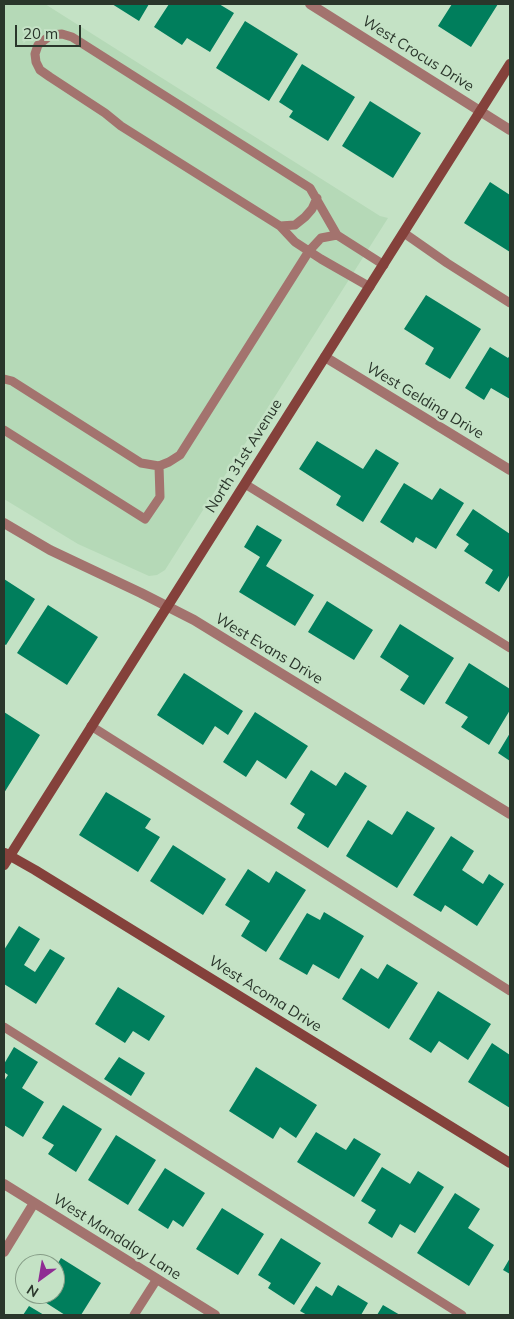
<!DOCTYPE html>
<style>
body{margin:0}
#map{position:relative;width:514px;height:1319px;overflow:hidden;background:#c4e2c5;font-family:Mulish,sans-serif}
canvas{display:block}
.frame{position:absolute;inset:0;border:5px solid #2a362b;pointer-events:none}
.north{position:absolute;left:15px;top:1254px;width:50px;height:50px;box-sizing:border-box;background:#c4e2c5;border:1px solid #869d87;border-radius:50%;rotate:212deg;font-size:14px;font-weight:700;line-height:20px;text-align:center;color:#2a362b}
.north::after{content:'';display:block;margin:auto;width:18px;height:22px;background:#8f2c93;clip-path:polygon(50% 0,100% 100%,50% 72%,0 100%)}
.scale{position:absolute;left:15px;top:25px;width:66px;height:22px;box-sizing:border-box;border:2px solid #2a362b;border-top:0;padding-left:6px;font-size:15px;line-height:18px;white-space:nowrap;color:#2a362b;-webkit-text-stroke:4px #c4e2c5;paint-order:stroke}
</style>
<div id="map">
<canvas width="514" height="1319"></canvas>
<div class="frame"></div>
<div class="north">N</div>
<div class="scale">20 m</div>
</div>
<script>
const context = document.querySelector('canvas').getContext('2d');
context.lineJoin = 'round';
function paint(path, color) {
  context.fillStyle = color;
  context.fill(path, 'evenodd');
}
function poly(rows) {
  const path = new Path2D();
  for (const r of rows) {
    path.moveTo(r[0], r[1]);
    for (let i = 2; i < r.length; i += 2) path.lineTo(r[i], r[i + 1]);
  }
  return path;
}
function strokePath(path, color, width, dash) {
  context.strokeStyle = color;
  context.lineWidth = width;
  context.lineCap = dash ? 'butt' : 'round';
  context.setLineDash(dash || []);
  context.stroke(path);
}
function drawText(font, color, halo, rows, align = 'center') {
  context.font = font + ' Mulish,sans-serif';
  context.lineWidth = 5;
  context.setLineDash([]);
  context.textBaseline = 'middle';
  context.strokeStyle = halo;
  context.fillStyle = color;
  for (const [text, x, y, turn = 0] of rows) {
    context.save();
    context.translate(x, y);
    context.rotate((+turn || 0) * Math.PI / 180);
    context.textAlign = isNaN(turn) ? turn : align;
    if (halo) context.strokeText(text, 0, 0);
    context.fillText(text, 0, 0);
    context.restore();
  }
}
const built = poly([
 [4,4,45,4,380,216,388,218,165,570,157,575,149,576,78,544,4,499]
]);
const building = poly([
 [112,4,149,4,139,21],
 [169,4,219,4,234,13,210,52,187,38,182,45,154,27],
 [452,4,498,4,471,47,438,26],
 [245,21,298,54,269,101,216,68],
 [302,64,355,97,328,141,289,117,293,111,279,102],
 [370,101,421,133,393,178,342,146],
 [490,182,510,195,510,252,464,223],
 [426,295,481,329,450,379,425,364,434,348,404,329],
 [490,347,508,358,510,355,510,399,491,388,484,400,465,388],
 [317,441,363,469,376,449,399,463,363,522,336,505,341,496,299,469],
 [404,483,432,500,440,488,464,503,436,549,416,537,413,543,380,522],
 [473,509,510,534,510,574,499,592,485,583,493,570,464,551,469,544,456,535],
 [257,525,282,540,266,566,314,595,295,626,239,592,260,557,244,547],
 [4,579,35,599,6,645,4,644],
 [327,601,373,630,354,660,308,632],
 [48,605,98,637,67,685,17,653],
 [400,624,454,658,424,705,400,690,409,676,380,657],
 [469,663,510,689,510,710,489,745,461,727,468,717,445,703],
 [184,673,243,711,228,735,215,726,203,745,157,715],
 [4,712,40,735,4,793],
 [255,712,308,746,286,779,257,760,246,777,223,762],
 [510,733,510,761,498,753],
 [311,770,336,786,345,772,367,786,328,848,297,828,305,814,290,804],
 [106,792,151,819,145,828,160,837,138,872,79,835],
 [407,811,435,828,397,888,346,856,368,820,392,835],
 [451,836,474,851,462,870,483,884,489,874,504,884,477,926,445,905,441,912,413,895],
 [173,845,226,879,203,915,150,881],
 [248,869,269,883,276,871,306,890,266,952,241,936,250,921,225,905],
 [324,912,364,936,339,979,313,964,307,975,279,959,307,913,320,920],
 [19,926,40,939,24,965,35,972,50,949,65,958,36,1004,4,984,4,950],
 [387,964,418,983,389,1029,342,999,361,968,378,979],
 [118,987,165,1016,149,1041,133,1031,125,1043,95,1024],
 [438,991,491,1024,468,1060,439,1041,431,1053,409,1039],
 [492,1043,510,1055,510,1108,468,1082],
 [14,1047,38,1062,22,1088,44,1102,23,1137,4,1125,4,1081,8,1075,4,1072,4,1064],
 [119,1057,145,1073,131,1096,104,1079],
 [256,1067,317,1105,296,1138,280,1127,273,1139,229,1111],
 [63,1105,102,1129,76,1172,48,1154,54,1145,42,1138],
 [316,1132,346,1150,354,1138,381,1154,354,1197,297,1162],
 [116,1135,156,1160,128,1205,88,1180],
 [382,1167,410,1184,418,1171,444,1187,415,1233,400,1224,392,1238,368,1223,376,1210,361,1201],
 [165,1168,205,1193,183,1227,173,1220,168,1229,138,1210],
 [455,1193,480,1209,468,1228,494,1245,469,1286,417,1253],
 [222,1208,264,1234,238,1275,196,1249],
 [281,1238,321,1263,294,1305,268,1288,271,1283,258,1275],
 [61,1258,101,1283,81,1315,65,1315,37,1297,39,1294,55,1294,55,1268],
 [510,1258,510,1274,503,1270],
 [338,1285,368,1303,361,1315,307,1315,300,1311,316,1286,332,1296],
 [383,1305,400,1315,377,1315],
 [29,1306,44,1315,23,1315]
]);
const lane = poly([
 [280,226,295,225,305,217,312,209,317,198],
 [404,233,447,263,510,303],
 [370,287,321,259,295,242,280,226,121,126,105,113,50,77,40,70,36,62,35,54,38,45,51,35,62,34,72,37,310,188,337,235,384,265],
 [4,379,12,381,141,463,159,466,169,462,180,455,309,251,321,238,337,235],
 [4,430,145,519,160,497,159,466],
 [245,484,510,648],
 [91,726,510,991],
 [4,1027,462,1315],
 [134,1315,157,1279]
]);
const street = poly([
 [310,4,510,130],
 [325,357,510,470],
 [4,523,50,550,141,593,194,620,510,814],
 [4,1184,215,1315],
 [4,1252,34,1203]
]);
const secondary = poly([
 [5,853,35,870,510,1163],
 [4,865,510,64]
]);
const streetNames = [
 ["West Crocus Drive",418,54,32],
 ["West Gelding Drive",425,401,31],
 ["North 31st Avenue",244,456,-58],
 ["West Evans Drive",269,649,31],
 ["West Acoma Drive",265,994,32],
 ["West Mandalay Lane",117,1237,32]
];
paint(built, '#b5d9b7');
paint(building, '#007e5c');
strokePath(lane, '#a3736e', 9);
strokePath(street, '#a3736e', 10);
strokePath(secondary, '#84413b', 10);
drawText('15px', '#2a362b', '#c4e2c5', streetNames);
</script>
